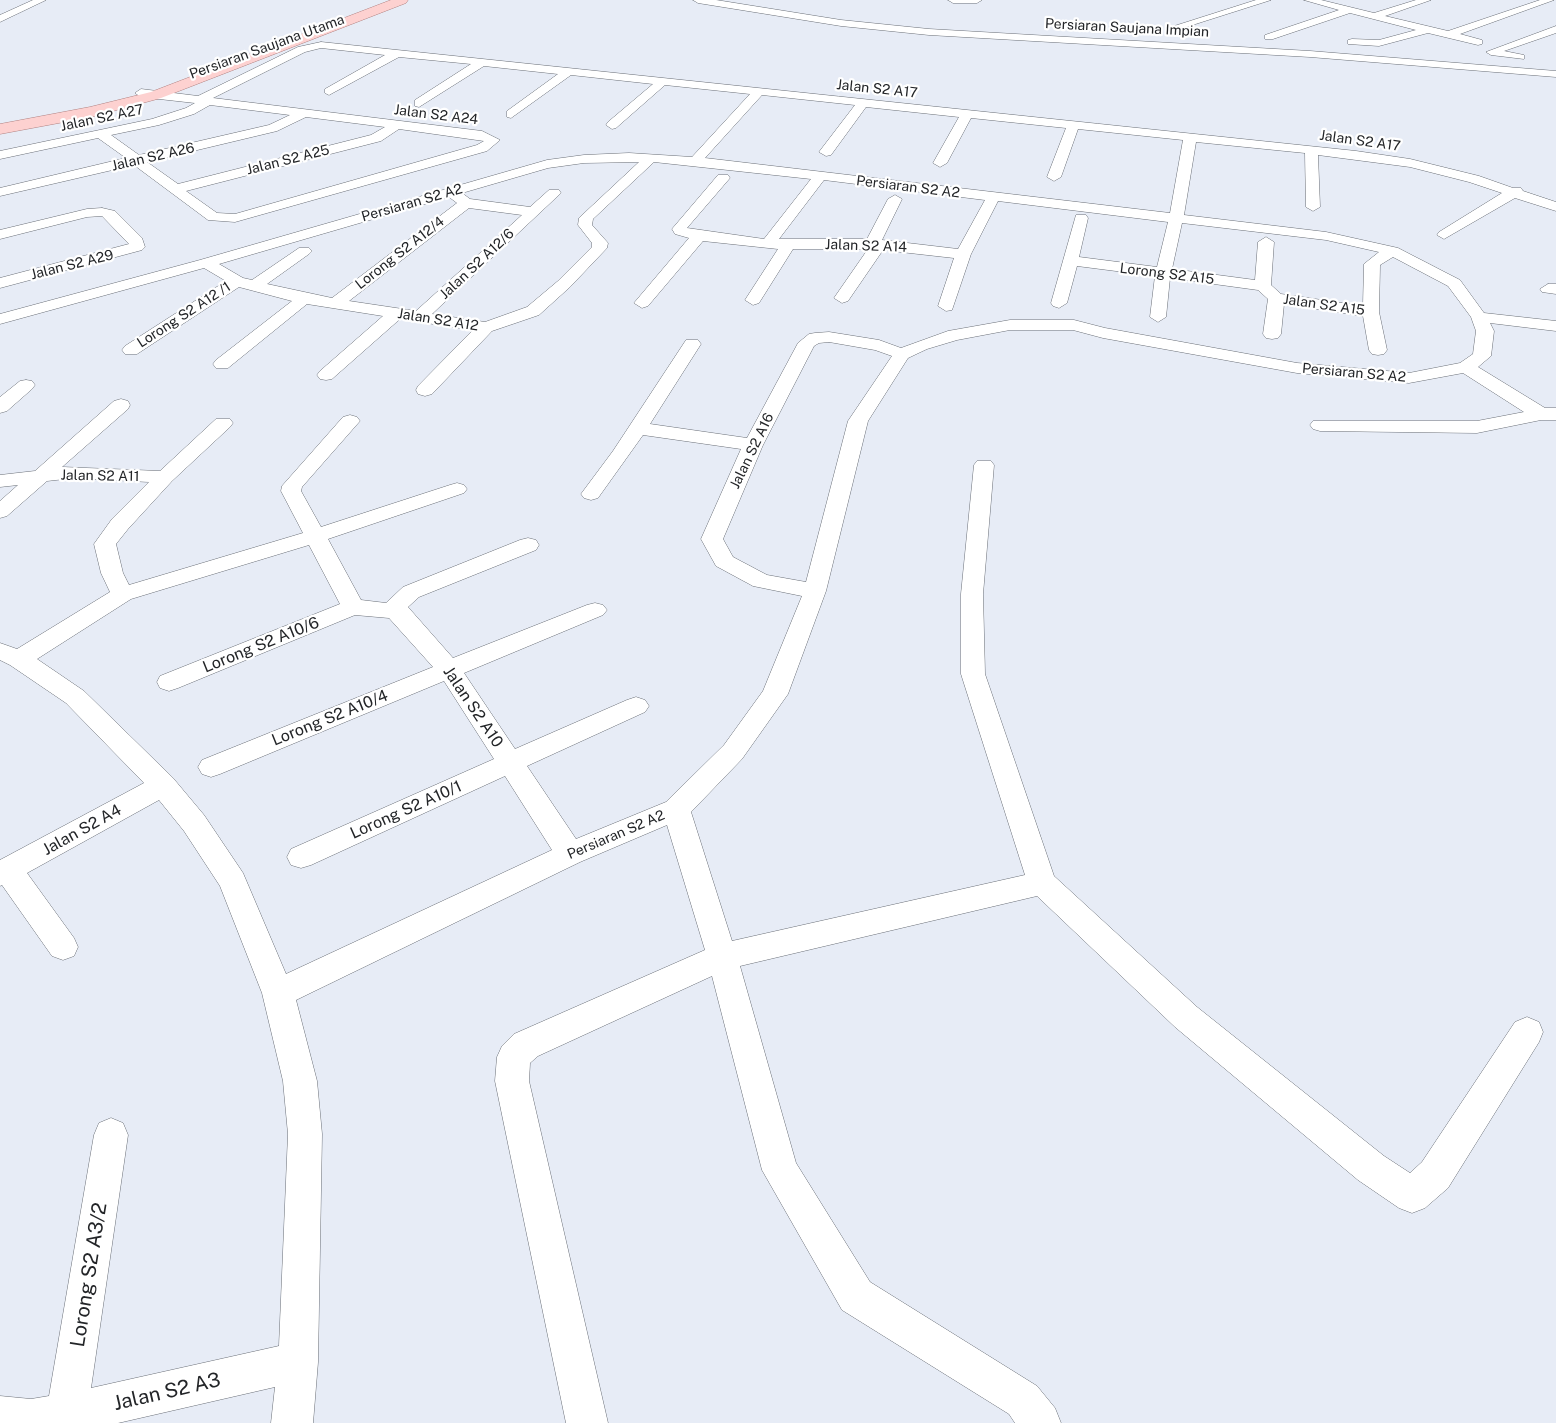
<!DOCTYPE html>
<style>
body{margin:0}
canvas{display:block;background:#e7ecf6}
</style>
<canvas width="1556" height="1423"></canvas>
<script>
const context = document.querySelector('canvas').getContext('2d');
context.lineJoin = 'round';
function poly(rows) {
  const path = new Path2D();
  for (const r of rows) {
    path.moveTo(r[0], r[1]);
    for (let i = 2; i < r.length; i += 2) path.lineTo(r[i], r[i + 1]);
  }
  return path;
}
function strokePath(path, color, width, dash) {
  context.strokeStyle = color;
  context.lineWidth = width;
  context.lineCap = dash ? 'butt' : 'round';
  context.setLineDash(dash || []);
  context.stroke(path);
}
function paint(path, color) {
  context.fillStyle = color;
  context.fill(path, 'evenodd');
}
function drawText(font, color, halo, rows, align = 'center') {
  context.font = font + ' "Public Sans",sans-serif';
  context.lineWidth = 4.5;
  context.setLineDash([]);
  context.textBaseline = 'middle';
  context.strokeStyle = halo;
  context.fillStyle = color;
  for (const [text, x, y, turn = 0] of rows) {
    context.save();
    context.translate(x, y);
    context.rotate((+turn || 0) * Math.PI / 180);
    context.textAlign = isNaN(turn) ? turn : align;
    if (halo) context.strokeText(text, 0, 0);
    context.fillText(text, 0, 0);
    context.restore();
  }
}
const minor = poly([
 [33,0,46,0,0,22,0,15,33,0],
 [693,0,716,0,841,20,929,29,1310,51,1556,71,1556,77,1310,57,929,35,841,26,698,3,693,0],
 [948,0,982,0,977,3,953,3,948,0],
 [1256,0,1271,0,1183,28,1209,31,1209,35,1176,34,1168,28,1256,0],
 [1304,0,1321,0,1374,13,1416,0,1431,0,1385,16,1448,31,1540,0,1554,0,1460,34,1482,40,1482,44,1478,45,1428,33,1379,46,1348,44,1348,40,1352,39,1379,40,1416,30,1350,13,1273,39,1265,39,1265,35,1339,10,1304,0],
 [1556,26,1556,33,1504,51,1524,55,1524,59,1491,55,1486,52,1556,26],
 [321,42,1356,151,1410,159,1479,176,1513,188,1521,188,1523,191,1556,202,1556,211,1515,198,1444,239,1437,235,1439,232,1502,193,1469,182,1410,167,1318,155,1320,207,1313,211,1306,207,1305,153,1196,142,1184,215,1326,232,1398,248,1460,280,1484,313,1556,321,1556,331,1490,323,1494,331,1491,356,1478,367,1545,408,1556,408,1556,420,1541,420,1477,433,1320,431,1313,429,1310,425,1313,421,1477,421,1524,412,1463,373,1409,383,1297,373,1103,338,1073,330,1010,330,957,340,927,349,908,358,868,421,826,591,788,694,742,759,691,812,732,941,1025,875,961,674,961,594,974,465,977,461,991,461,994,465,983,594,985,674,1054,876,1197,1007,1384,1156,1410,1173,1422,1162,1515,1022,1527,1017,1539,1022,1543,1032,1539,1042,1448,1188,1425,1208,1412,1213,1399,1208,1358,1180,1175,1027,1037,896,740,966,796,1163,870,1282,1037,1386,1055,1408,1061,1423,1015,1423,1009,1414,842,1310,762,1170,712,976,538,1056,530,1063,529,1081,608,1423,566,1423,495,1081,497,1057,502,1046,514,1034,705,950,667,825,580,862,296,1000,317,1081,322,1134,318,1362,313,1423,271,1423,275,1387,118,1423,0,1423,0,1396,31,1399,49,1396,94,1135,99,1123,111,1118,123,1123,128,1135,91,1388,279,1346,288,1134,283,1081,262,993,220,886,184,831,159,800,27,873,74,938,78,947,74,956,63,960,52,956,2,885,0,886,0,860,144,783,66,703,10,665,0,660,0,643,17,649,110,592,101,573,94,544,112,519,149,482,74,478,47,481,7,516,0,518,0,501,18,485,0,487,0,475,35,471,114,401,121,399,128,401,130,405,128,409,62,467,160,471,216,419,230,419,233,423,230,427,172,481,128,529,116,544,123,573,129,585,303,533,281,491,282,486,343,417,350,415,357,417,360,421,302,487,301,491,321,527,450,485,457,483,464,485,467,489,464,493,328,539,361,600,386,603,403,587,520,540,528,538,536,540,539,545,536,550,419,597,408,607,453,658,587,605,595,603,603,605,607,610,603,615,464,673,515,749,627,700,636,697,645,700,649,706,645,712,527,766,576,839,666,802,724,745,763,691,802,596,753,586,716,566,701,539,741,449,643,435,598,498,591,500,584,498,581,494,613,451,686,340,698,340,701,344,650,424,747,438,798,343,809,334,815,333,829,332,879,340,901,348,948,331,1010,320,1074,320,1105,328,1297,363,1409,373,1460,363,1473,354,1476,331,1471,317,1448,286,1393,257,1380,265,1379,312,1387,350,1384,354,1378,355,1372,354,1369,350,1363,316,1284,304,1281,334,1278,338,1272,339,1266,338,1263,334,1268,299,1258,290,1170,278,1166,317,1158,322,1150,317,1155,276,1077,266,1067,303,1059,308,1053,306,1051,303,1076,215,1086,215,1088,218,1079,257,1157,267,1168,222,998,201,971,254,952,310,946,311,938,306,954,258,883,250,848,301,842,303,834,298,868,249,793,249,759,303,753,305,745,300,778,249,703,241,648,306,642,308,634,303,689,238,675,234,672,229,718,175,728,175,730,178,687,228,764,239,811,179,654,162,593,219,592,225,608,243,607,248,570,287,539,315,492,331,432,394,425,396,418,394,416,390,418,386,473,330,400,319,332,379,326,380,320,379,317,375,320,371,383,316,307,304,228,368,216,368,213,364,216,360,292,301,239,287,137,354,125,354,122,350,125,346,226,281,204,268,0,324,0,314,200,260,547,160,584,155,629,153,692,157,750,94,665,85,616,128,612,129,606,125,608,122,653,84,571,75,511,118,507,117,507,111,558,74,484,66,419,107,415,106,415,100,471,64,399,57,329,95,325,93,325,89,385,55,321,48,305,52,213,98,482,131,500,140,487,151,235,222,208,220,134,165,0,196,0,188,126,158,98,138,0,159,0,151,152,119,186,108,195,103,141,97,135,93,141,89,198,96,298,47,321,42],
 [762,95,855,105,819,152,826,156,831,155,866,107,959,117,933,163,940,167,947,163,971,118,1066,128,1047,177,1054,181,1061,177,1078,129,1183,140,1170,213,705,158,762,95],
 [210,105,290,115,269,125,139,155,111,135,159,125,194,114,210,105],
 [306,117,385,127,371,135,178,184,147,162,277,131,306,117],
 [399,129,484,141,477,145,235,214,217,213,186,191,381,141,399,129],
 [639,162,579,218,578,225,592,243,592,247,558,281,527,307,485,322,432,314,561,193,559,190,549,190,530,207,470,199,462,193,548,168,584,163,639,162],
 [824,180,985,200,958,249,882,240,902,199,895,195,888,199,867,239,779,239,824,180],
 [449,197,457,203,332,298,267,284,309,254,312,251,309,248,299,248,252,280,243,278,219,264,449,197],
 [469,208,522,215,416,311,349,301,469,208],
 [1182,223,1326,240,1379,252,1364,264,1363,306,1281,294,1271,285,1274,242,1266,237,1258,242,1255,280,1172,269,1182,223],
 [829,342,875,350,892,356,848,421,806,582,767,575,733,557,723,539,763,445,814,346,819,343,829,342],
 [309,545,340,604,160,676,157,682,160,688,169,691,178,688,355,615,389,618,433,667,202,760,198,767,202,774,211,777,220,774,444,681,494,759,291,849,287,857,291,865,301,868,311,865,505,776,552,850,286,974,243,873,204,815,173,778,84,691,37,659,131,599,309,545],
 [102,208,115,211,142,238,145,247,142,250,0,288,0,278,129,244,102,216,87,217,0,239,0,230,87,209,102,208],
 [1548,284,1556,284,1556,294,1542,292,1540,289,1548,284],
 [26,380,32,381,35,385,32,389,7,411,0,413,0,397,20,381,26,380]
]);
const major = poly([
 [391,0,408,0,406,3,161,98,91,117,0,134,0,124,90,107,151,92,391,0]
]);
const farStreetnames = [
 ["Persiaran Saujana Impian",1127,28,3],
 ["Persiaran Saujana Utama",267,47,-20],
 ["Jalan S2 A17",877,89,6],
 ["Jalan S2 A24",436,115,7],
 ["Jalan S2 A27",102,118,-12],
 ["Jalan S2 A17",1360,141,8],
 ["Jalan S2 A26",153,157,-13],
 ["Jalan S2 A25",288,160,-14],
 ["Persiaran S2 A2",908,187,7],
 ["Persiaran S2 A2",412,203,-16],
 ["Jalan S2 A14",866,246,2],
 ["Lorong S2 A12/4",400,253,-38],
 ["Jalan S2 A12/6",477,264,-43],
 ["Jalan S2 A29",72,265,-14],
 ["Lorong S2 A15",1167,274,7],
 ["Jalan S2 A15",1324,305,8],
 ["Lorong S2 A12 /1",184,315,-33],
 ["Jalan S2 A12",438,320,9],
 ["Persiaran S2 A2",1354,373,5],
 ["Jalan S2 A16",752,451,-64],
 ["Jalan S2 A11",100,476,1],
 ["Persiaran S2 A2",616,835,-23]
];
const streetNames = [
 ["Lorong S2 A10/6",261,645,-22],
 ["Jalan S2 A10",473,707,56],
 ["Lorong S2 A10/4",330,718,-22],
 ["Lorong S2 A10/1",406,810,-24],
 ["Jalan S2 A4",82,830,-29]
];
const nearStreetnames = [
 ["Lorong S2 A3/2",89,1275,-81],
 ["Jalan S2 A3",167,1392,-13]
];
strokePath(minor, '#6a6f77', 1);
strokePath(major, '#b08180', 1);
paint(minor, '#fff');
paint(major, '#fdd1d0');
drawText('14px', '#232528', '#fff', farStreetnames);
drawText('16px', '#232528', '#fff', streetNames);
drawText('20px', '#232528', '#fff', nearStreetnames);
</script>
